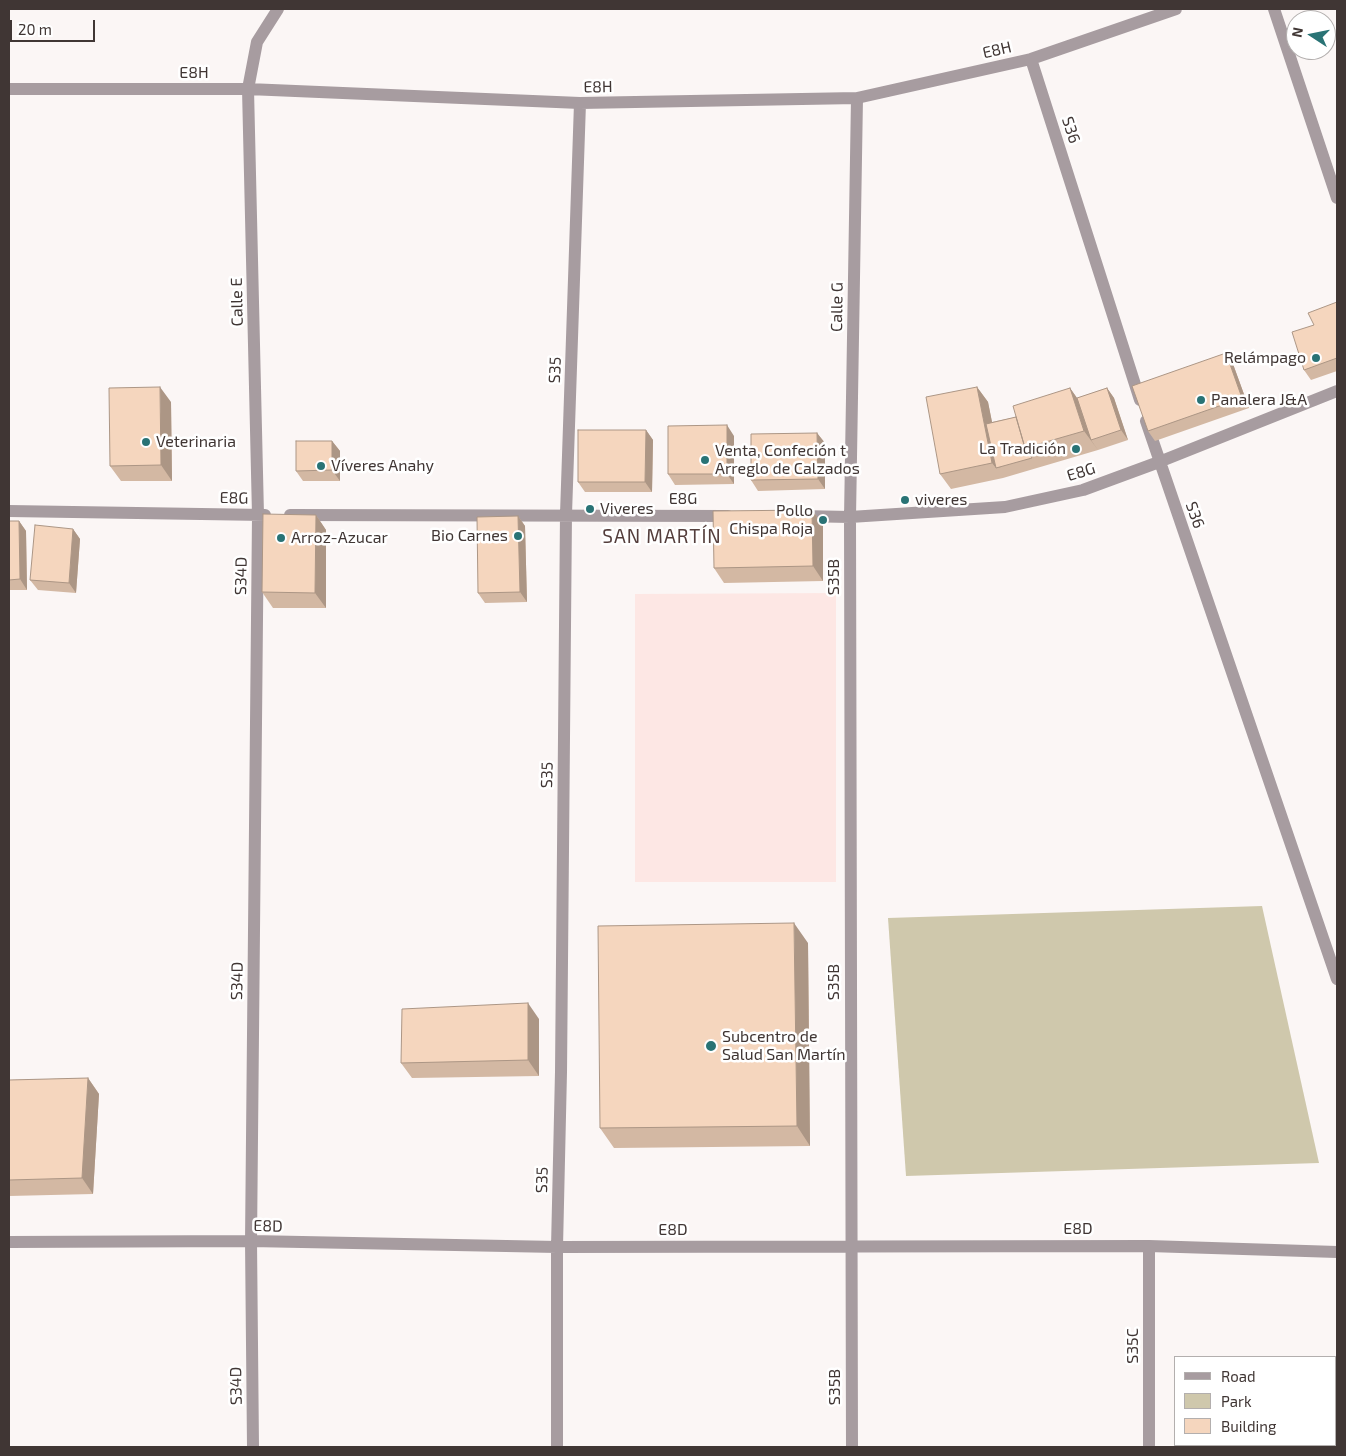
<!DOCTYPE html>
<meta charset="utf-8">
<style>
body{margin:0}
#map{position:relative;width:1346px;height:1456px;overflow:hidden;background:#fbf6f5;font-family:"Exo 2",sans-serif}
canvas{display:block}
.frame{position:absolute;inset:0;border:10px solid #403634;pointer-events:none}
.legend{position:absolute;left:1174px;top:1356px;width:162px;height:90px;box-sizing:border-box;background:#fff;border:1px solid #b3afae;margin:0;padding:6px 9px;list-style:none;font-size:15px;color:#403634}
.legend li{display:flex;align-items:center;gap:10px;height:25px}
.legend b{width:25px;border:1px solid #b3afae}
.north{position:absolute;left:1286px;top:10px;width:50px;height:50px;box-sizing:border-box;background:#fff;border:1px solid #b3afae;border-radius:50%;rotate:281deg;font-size:14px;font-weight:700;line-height:20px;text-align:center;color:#403634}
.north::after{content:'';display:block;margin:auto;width:18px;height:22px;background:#297375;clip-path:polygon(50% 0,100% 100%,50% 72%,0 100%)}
.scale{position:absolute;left:10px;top:20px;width:85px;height:22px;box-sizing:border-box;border:2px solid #403634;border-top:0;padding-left:6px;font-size:15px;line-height:18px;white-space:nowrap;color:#403634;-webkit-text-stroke:4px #fff;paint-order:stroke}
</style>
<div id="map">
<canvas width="1346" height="1456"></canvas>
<div class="frame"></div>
<ul class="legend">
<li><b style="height:6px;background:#a79ca0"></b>Road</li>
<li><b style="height:14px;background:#cfc8ac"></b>Park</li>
<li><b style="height:14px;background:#f5d6be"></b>Building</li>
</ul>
<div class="north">N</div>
<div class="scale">20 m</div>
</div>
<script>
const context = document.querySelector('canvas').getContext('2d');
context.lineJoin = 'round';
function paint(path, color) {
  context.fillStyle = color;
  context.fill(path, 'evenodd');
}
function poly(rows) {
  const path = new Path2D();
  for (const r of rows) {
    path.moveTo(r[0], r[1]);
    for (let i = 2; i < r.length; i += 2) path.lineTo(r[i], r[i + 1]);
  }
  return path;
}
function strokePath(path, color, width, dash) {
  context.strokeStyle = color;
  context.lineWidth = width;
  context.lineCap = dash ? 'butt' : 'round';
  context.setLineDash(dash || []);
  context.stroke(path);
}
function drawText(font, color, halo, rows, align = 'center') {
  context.font = font + ' "Exo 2",sans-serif';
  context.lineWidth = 5;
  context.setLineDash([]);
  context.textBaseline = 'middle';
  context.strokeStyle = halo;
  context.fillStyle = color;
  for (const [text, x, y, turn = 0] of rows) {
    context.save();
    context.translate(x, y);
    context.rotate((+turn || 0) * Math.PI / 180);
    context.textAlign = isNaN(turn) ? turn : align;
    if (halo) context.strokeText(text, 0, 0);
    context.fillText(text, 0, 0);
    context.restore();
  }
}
const built = poly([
 [836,593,836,882,635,882,635,594]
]);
const green = poly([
 [1262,906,1319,1163,906,1176,888,918]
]);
const minor = poly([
 [1274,9,1337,198],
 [1031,59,1140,400],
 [9,89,248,89,580,103,857,98,1031,59,1176,9],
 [1146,421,1337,979],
 [9,511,265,515],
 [290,515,728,516],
 [800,516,850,517,1005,507,1083,490,1159,462,1337,391],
 [9,1242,251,1241,557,1247,1149,1246,1337,1252],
 [1149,1246,1149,1447],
 [253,1447,251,1241,258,515,248,89,257,42,278,9],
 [557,1447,557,1247,561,1072,566,514,580,103],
 [852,1447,850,517,857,98]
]);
const wall = poly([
 [1337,302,1337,371,1311,380,1304,370,1314,325],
 [1233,364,1249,408,1155,441,1148,431],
 [977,387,988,402,992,422,1016,417,1070,388,1077,398,1107,388,1114,398,1128,440,1098,450,1003,478,951,489,940,474],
 [171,402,172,481,121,481,110,466],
 [646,430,653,440,652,492,585,492,578,482],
 [817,433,825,443,825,489,758,491,751,480],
 [734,436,734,484,675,485,668,474],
 [332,441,340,451,340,481,303,481,296,471],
 [812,510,823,525,823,581,724,583,714,568],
 [316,515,326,530,326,608,273,608,262,592],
 [518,516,525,526,527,602,485,603,478,593],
 [9,521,19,521,26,531,27,590,9,590],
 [73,529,80,539,76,593,38,590,30,580],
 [808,943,810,1146,614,1148,600,1128],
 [539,1019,539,1076,412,1078,401,1063],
 [88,1078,99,1094,93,1194,9,1196,9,1080]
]);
const shadedWall = poly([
 [1226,353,1233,364,1249,408,1242,398],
 [160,387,171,402,172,481,161,465],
 [977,387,988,402,1001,467,996,468,992,463],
 [1070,388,1084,408,1091,440,1098,450,1084,431],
 [1107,388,1114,398,1128,440,1121,430],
 [727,425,734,436,734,484,727,474],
 [646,430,653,440,652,492,645,482],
 [817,433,825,443,825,489,818,479],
 [332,441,340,451,340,481,332,470],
 [812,510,823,525,823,581,813,566],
 [316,515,326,530,326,608,315,593],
 [518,516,525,526,527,602,520,592],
 [19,521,26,531,27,590,20,579],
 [73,529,80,539,76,593,69,583],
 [794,923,808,943,810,1146,797,1126],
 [528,1003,539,1019,539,1076,528,1060],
 [88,1078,99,1094,93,1194,82,1178]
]);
const building = poly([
 [1337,302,1337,358,1304,370,1292,332,1314,325,1308,313,1337,302],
 [1226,353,1242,398,1148,431,1132,386,1226,353],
 [160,387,161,465,110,466,109,388,160,387],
 [977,387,992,463,940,474,926,397,977,387],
 [1070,388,1084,431,1025,448,1013,406,1070,388],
 [1107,388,1121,430,1091,440,1077,398,1107,388],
 [1016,417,1025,448,1032,458,996,468,986,424,1016,417],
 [727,425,727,474,668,474,668,426,727,425],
 [578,430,646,430,645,482,578,482,578,430],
 [817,433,818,479,751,480,751,434,817,433],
 [296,441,332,441,332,470,296,471,296,441],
 [812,510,813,566,714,568,713,511,812,510],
 [263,514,316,515,315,593,262,592,263,514],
 [518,516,520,592,478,593,477,517,518,516],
 [9,521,19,521,20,579,9,580,9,521],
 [35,525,73,529,69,583,30,580,35,525],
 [794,923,797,1126,600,1128,598,926,794,923],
 [528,1003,528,1060,401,1063,402,1009,528,1003],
 [88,1078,82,1178,9,1180,9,1080,88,1078]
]);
const markers = [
 [1316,358,5,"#297375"],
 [1201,400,5,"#297375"],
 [146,442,5,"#297375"],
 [1076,449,5,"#297375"],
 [705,460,5,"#297375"],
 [321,466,5,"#297375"],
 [905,500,5,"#297375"],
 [590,509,5,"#297375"],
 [823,520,5,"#297375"],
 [518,536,5,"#297375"],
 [281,538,5,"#297375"],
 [711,1046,6,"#297375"]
];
const streetNames = [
 ["E8H",997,50,-13],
 ["E8H",194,73],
 ["E8H",598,87,-1],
 ["S36",1071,130,72],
 ["Calle E",237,302,-91],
 ["Calle G",837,307,-89],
 ["S35",555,370,-88],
 ["E8G",1081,472,-17],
 ["E8G",234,498,1],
 ["E8G",683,499],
 ["S36",1195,515,71],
 ["S34D",241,576,-89],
 ["S35B",834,577,-90],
 ["S35",547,775,-89],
 ["S34D",237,981,-89],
 ["S35B",834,982,-90],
 ["S35",542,1180,-89],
 ["E8D",268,1226,1],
 ["E8D",1078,1229],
 ["E8D",673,1230],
 ["S35C",1133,1346,-90],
 ["S34D",236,1386,-91],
 ["S35B",835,1387,-90]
];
const poiNames = [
 ["Relámpago",1306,358,"right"],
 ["Panalera J&A",1211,400],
 ["Veterinaria",156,442],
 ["La Tradición",1066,449,"right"],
 ["Venta, Confeción t",715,451],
 ["Arreglo de Calzados",715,469],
 ["Víveres Anahy",331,466],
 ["viveres",915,500],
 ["Viveres",600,509],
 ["Pollo",813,511,"right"],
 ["Chispa Roja",813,529,"right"],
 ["Bio Carnes",508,536,"right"],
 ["Arroz-Azucar",291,538],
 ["Subcentro de",722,1037],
 ["Salud San Martín",722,1055]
];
const quarterNames = [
 ["SAN MARTÍN",662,537]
];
paint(built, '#fde7e4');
paint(green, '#cfc8ac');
strokePath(minor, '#a79ca0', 12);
paint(wall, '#d3b8a3');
paint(shadedWall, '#ac9685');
paint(building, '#f5d6be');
strokePath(building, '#ac9685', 1);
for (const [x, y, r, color] of markers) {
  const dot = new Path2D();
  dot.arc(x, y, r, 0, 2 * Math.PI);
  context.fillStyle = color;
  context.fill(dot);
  strokePath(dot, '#fff', 2);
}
drawText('16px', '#403634', '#fff', streetNames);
drawText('16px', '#403634', '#fff', poiNames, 'left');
context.letterSpacing = '1px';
drawText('19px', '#543e3c', '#fff', quarterNames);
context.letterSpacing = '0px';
</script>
